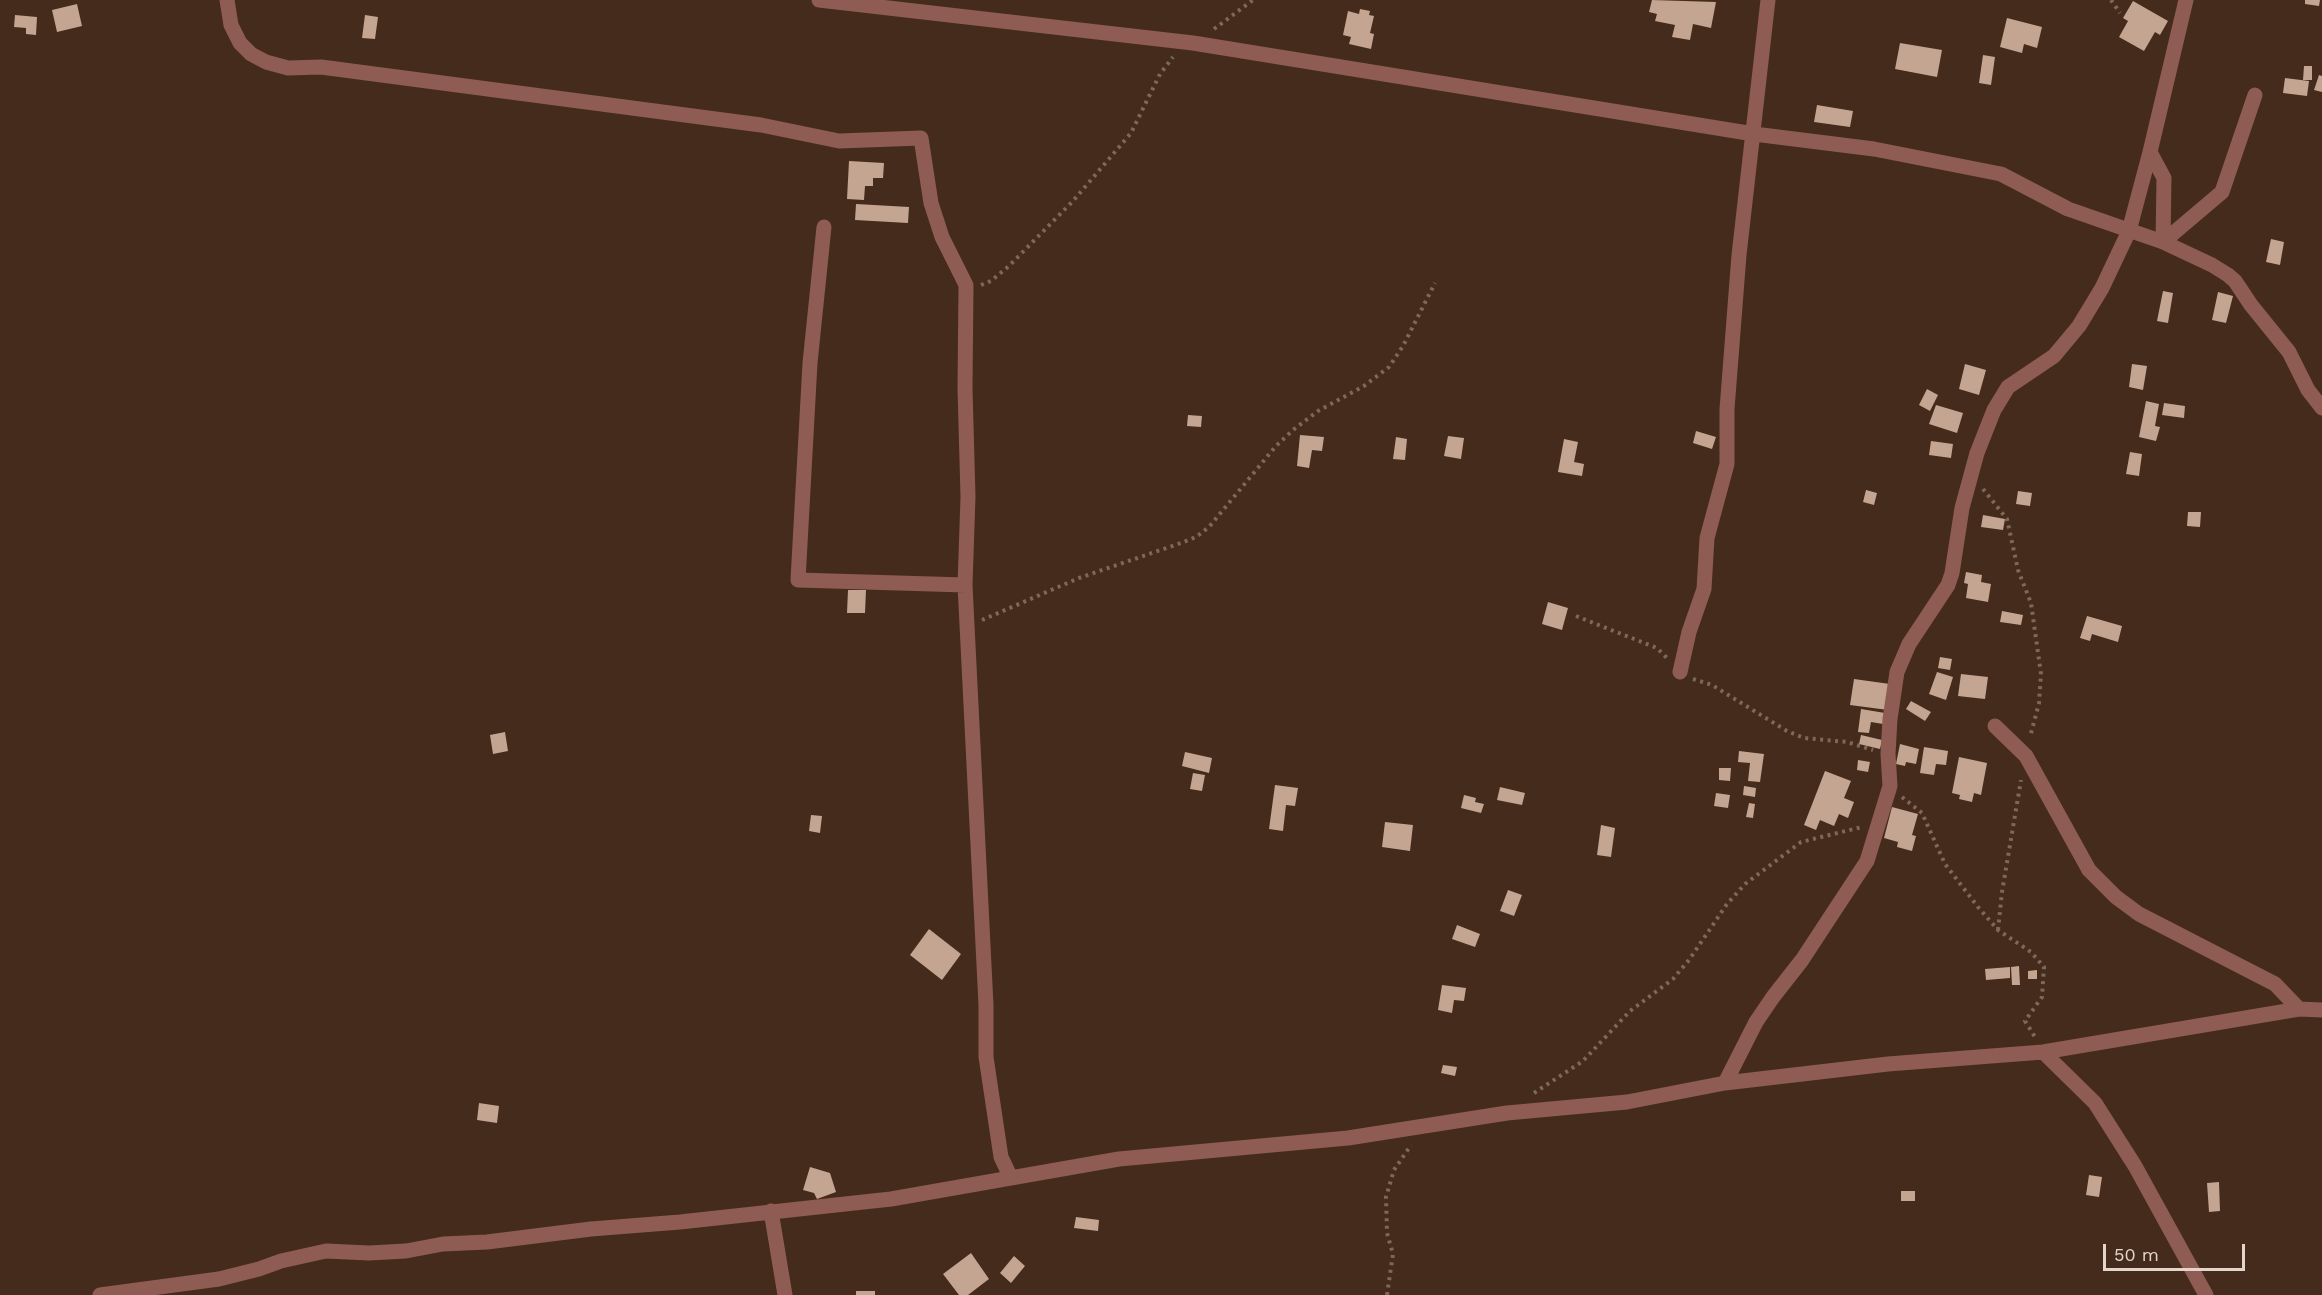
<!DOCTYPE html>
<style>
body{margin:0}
#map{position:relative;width:2322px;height:1295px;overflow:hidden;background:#442b1b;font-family:"Work Sans",sans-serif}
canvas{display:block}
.scale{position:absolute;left:2103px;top:1244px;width:142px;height:27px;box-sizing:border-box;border:3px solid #e5d4ca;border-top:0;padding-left:8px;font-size:18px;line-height:21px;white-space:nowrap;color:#e5d4ca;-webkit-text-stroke:4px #442b1b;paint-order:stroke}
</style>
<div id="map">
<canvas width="2322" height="1295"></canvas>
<div class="scale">50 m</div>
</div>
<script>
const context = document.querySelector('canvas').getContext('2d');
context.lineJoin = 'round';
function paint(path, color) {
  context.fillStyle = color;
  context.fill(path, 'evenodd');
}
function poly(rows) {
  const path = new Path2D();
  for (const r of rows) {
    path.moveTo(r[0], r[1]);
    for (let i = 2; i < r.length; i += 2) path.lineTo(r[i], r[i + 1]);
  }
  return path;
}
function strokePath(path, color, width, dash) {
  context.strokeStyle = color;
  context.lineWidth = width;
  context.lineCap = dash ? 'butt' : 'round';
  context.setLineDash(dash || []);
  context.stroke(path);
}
const building = poly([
 [1652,0,1716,2,1711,28,1693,24,1690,40,1672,37,1675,25,1655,21,1657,14,1649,12],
 [2305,0,2320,0,2319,6,2305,4],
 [2133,1,2168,21,2160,35,2155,32,2144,51,2119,37,2128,21,2123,18],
 [77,4,82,26,57,32,52,10],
 [1360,9,1370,11,1369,15,1374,16,1370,33,1374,34,1371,49,1349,44,1351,37,1343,35,1348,11,1359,14],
 [15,15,37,17,36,35,26,34,26,28,14,27],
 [365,15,378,17,375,39,362,38],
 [2007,18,2042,27,2037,48,2024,44,2022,53,2000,47],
 [1900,43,1942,50,1937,77,1895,69],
 [1983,55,1995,57,1991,85,1979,83],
 [2304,66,2312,66,2312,80,2303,80],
 [2319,75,2322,76,2322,92,2314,90],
 [2285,78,2309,81,2307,96,2283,93],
 [1817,105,1853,111,1850,127,1814,122],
 [849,161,884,163,883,178,873,178,873,186,865,186,864,200,847,199],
 [856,204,909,207,908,223,855,220],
 [2271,239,2284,242,2280,265,2266,262],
 [2163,291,2173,293,2168,323,2157,321],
 [2218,292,2233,296,2226,323,2212,320],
 [1965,364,1986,370,1979,395,1959,389],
 [2132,364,2147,366,2143,390,2129,387],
 [1927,389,1938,395,1930,411,1919,405],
 [2146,401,2159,404,2155,426,2160,427,2156,441,2139,437],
 [2164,403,2185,406,2184,418,2162,415],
 [1936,405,1963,413,1957,433,1929,424],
 [1188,415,1202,416,1201,427,1187,426],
 [1696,431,1716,437,1712,449,1693,443],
 [1300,435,1324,437,1322,451,1312,450,1309,468,1297,466],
 [1448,436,1464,438,1461,459,1444,456],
 [1396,437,1407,439,1405,460,1393,459],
 [1564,439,1578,442,1574,462,1584,464,1582,476,1558,472],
 [1931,441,1953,444,1951,458,1929,455],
 [2130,452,2142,454,2139,476,2126,474],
 [1866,490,1877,493,1874,505,1863,502],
 [2018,491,2032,493,2030,506,2016,504],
 [2188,512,2201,512,2200,527,2187,526],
 [1983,515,2005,519,2003,530,1981,527],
 [1966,572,1982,575,1981,582,1991,584,1988,602,1966,598,1968,584,1964,583],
 [848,590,866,590,865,613,847,613],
 [1548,602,1568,608,1562,630,1542,624],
 [2002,611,2023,615,2021,625,2000,622],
 [2087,616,2122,626,2118,642,2092,634,2090,641,2080,638],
 [1940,657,1952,659,1950,670,1938,668],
 [1937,672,1953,677,1946,700,1929,694],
 [1961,674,1988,677,1985,699,1958,696],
 [1854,679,1890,684,1888,710,1850,705],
 [1911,701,1931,712,1925,721,1906,709],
 [1861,709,1885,713,1883,724,1871,722,1869,733,1858,732],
 [505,732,508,751,493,754,490,735],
 [1861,735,1882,740,1880,749,1859,744],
 [1900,744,1919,749,1916,764,1906,762,1905,766,1896,764],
 [1924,747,1948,751,1946,765,1936,764,1934,775,1920,773],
 [1739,751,1764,754,1760,782,1748,781,1750,763,1738,762],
 [1185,752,1212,758,1209,773,1182,766],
 [1959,757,1987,763,1981,795,1974,793,1972,802,1959,799,1960,795,1952,793],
 [1858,760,1870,762,1868,772,1857,770],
 [1719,768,1731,768,1730,781,1719,780],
 [1825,771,1851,781,1844,798,1854,802,1848,818,1839,814,1834,826,1820,820,1816,830,1804,825],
 [1193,773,1205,775,1202,791,1190,789],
 [1275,785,1298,788,1295,806,1286,805,1283,831,1269,829],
 [1744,786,1756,788,1755,797,1743,795],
 [1500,787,1525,793,1522,805,1497,800],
 [1716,793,1730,795,1728,808,1714,806],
 [1464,795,1476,798,1475,802,1484,804,1481,813,1461,808],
 [1749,803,1755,804,1753,818,1746,817],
 [1892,807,1918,814,1912,835,1916,836,1912,851,1897,847,1898,842,1884,838],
 [811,815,822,816,820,833,809,831],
 [1385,822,1413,825,1410,851,1382,847],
 [1601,825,1615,828,1611,857,1597,855],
 [1508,890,1522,895,1514,916,1500,911],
 [1457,925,1480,934,1475,947,1452,939],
 [929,929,961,954,942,980,910,955],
 [2019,966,2020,985,2012,985,2011,967],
 [2010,967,2010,978,1986,980,1985,969],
 [2037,970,2037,979,2028,979,2028,971],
 [1442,985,1466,988,1464,1001,1454,1000,1452,1013,1438,1010],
 [1443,1065,1457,1067,1455,1076,1441,1073],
 [479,1103,499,1106,497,1123,477,1120],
 [810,1167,830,1173,836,1192,817,1199,814,1193,803,1190],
 [2089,1175,2102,1177,2099,1197,2086,1195],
 [2219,1182,2220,1211,2209,1212,2207,1183],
 [1901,1191,1915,1191,1915,1201,1901,1201],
 [1076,1217,1099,1220,1098,1231,1074,1228],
 [971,1253,989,1279,968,1295,959,1295,943,1274],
 [1014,1256,1025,1266,1011,1283,1000,1273],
 [856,1291,875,1291,875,1295,856,1295]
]);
const path = poly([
 [2111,0,2120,13],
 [1214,29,1253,0],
 [981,285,991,281,1009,266,1073,201,1120,146,1131,133,1160,74,1173,57],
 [1983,489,2007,519,2018,570,2031,603,2041,674,2039,703,2030,737],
 [1576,616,1657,648,1667,658],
 [982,620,1079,578,1181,543,1196,537,1209,527,1276,446,1293,430,1318,411,1364,386,1389,367,1403,346,1435,283],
 [1693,679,1712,685,1787,731,1804,738,1847,742,1873,750],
 [1902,797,1922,813,1945,864,1978,907,1998,930,2031,952,2044,967,2042,997,2025,1021,2035,1037],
 [1998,930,2002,892,2021,780],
 [1534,1093,1583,1061,1630,1011,1673,979,1689,960,1727,904,1745,884,1801,842,1862,827],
 [1387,1295,1393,1254,1387,1233,1386,1197,1394,1170,1411,1145]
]);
const minor = poly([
 [227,0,231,25,240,43,251,54,266,62,288,68,321,67,761,125,839,141,921,138,931,203,942,237,966,285,965,388,968,497,965,585,986,1005,986,1057,1001,1157,1011,1178],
 [819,0,1193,43,1754,134,1874,149,2001,174,2068,209,2163,242,2222,192,2255,95],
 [2150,152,2164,178,2163,242,2212,265,2228,275,2235,281,2251,305,2289,352,2308,390,2322,408],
 [824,227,810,363,798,580,965,585],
 [1680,672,1689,632,1704,589,1707,538,1727,464,1727,409,1739,255,1768,0],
 [1995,726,2026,756,2089,870,2116,897,2139,914,2275,984,2299,1009],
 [2043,1052,2095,1103,2135,1166,2206,1295],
 [1725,1083,1756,1022,1773,997,1802,960,1867,861,1890,786,1888,754,1890,719,1897,672,1909,644,1948,585,1952,573,1962,508,1977,453,1994,410,2008,387,2054,356,2079,326,2102,288,2129,231,2150,152,2186,0],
 [771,1211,785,1295],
 [100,1295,219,1279,259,1269,281,1261,326,1251,369,1253,406,1251,443,1244,487,1242,591,1229,680,1222,891,1199,1119,1159,1348,1138,1507,1113,1627,1102,1725,1083,1888,1064,2043,1052,2299,1009,2322,1010]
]);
paint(building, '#c4a591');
strokePath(path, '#7e685a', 4, [3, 4.5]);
strokePath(minor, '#8e5c52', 15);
</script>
